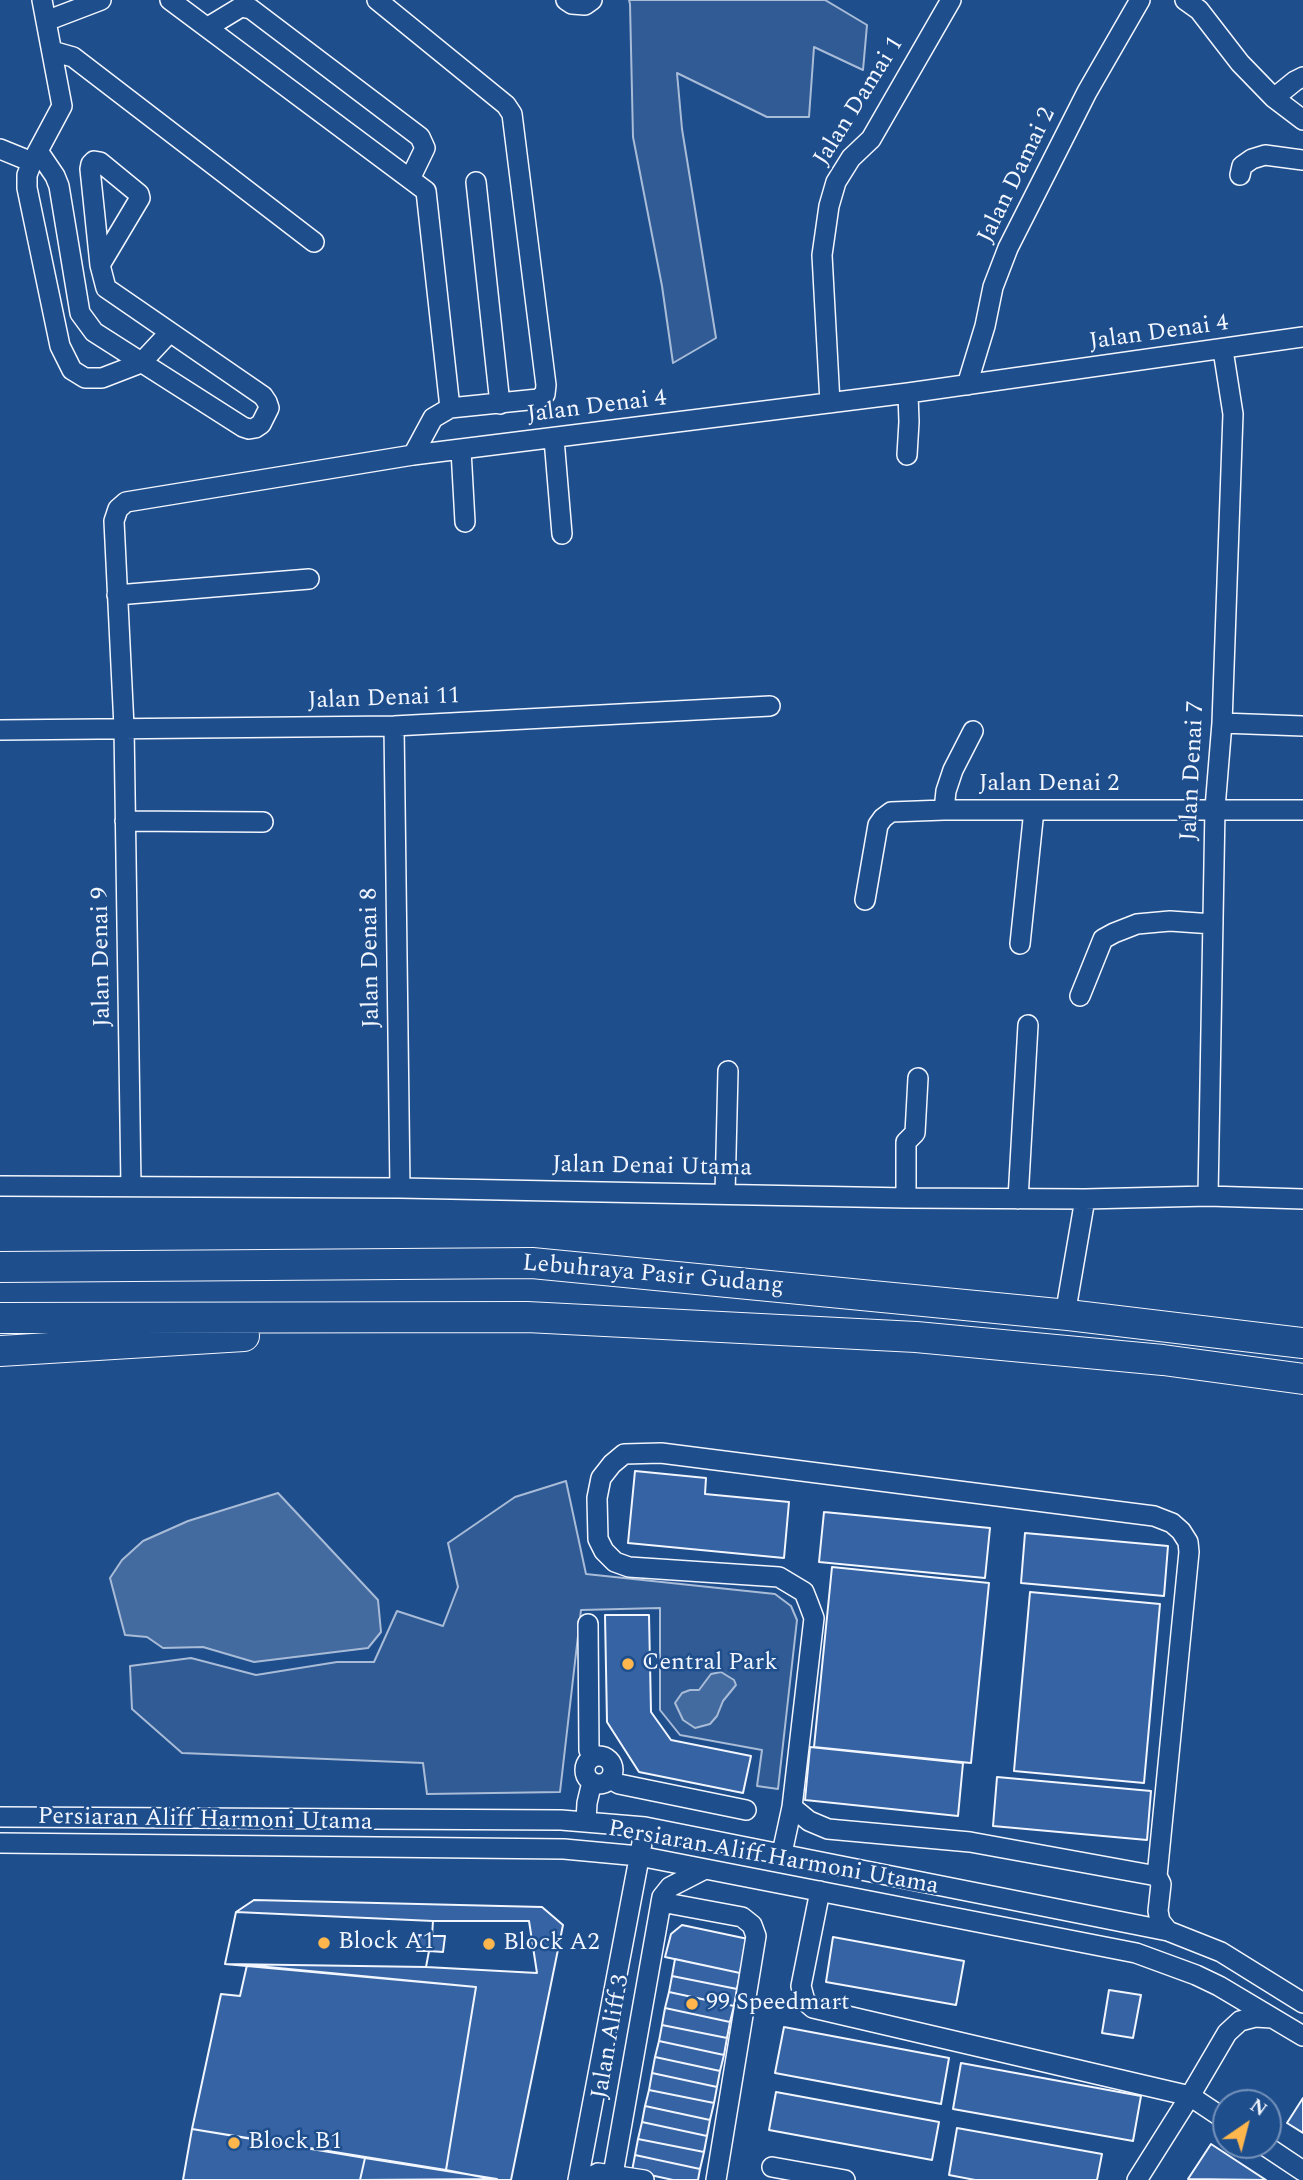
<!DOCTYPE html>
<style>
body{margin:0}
#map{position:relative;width:1303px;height:2180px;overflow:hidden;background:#1f4e8c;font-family:Spectral,serif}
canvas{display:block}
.north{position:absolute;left:1212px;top:2089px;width:70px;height:70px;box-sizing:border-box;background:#1f4e8c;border:2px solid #7391ba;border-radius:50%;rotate:35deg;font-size:19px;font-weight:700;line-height:28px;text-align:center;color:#f2f6ff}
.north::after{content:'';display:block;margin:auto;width:24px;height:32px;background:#ffb74d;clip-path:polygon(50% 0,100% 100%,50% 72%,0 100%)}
</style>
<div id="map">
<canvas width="1303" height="2180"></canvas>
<div class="north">N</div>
</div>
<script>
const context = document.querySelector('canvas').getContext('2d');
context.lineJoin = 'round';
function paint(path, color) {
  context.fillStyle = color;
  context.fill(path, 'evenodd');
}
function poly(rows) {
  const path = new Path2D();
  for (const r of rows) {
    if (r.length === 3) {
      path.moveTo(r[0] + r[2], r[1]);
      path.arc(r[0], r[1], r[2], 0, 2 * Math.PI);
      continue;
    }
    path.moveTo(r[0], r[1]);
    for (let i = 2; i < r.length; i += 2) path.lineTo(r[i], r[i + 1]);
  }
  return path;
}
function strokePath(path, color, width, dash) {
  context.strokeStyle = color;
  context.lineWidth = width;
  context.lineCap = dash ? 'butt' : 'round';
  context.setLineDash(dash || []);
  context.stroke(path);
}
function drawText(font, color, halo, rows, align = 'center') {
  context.font = font + ' Spectral,serif';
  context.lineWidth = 5;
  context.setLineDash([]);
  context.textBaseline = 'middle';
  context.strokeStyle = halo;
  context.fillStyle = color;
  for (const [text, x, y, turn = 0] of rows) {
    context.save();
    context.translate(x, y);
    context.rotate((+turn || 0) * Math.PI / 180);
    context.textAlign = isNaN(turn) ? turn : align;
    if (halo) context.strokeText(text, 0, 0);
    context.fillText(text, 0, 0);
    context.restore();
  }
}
const built = poly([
 [629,0,825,0,867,25,863,70,814,47,809,117,767,117,677,73,682,129,716,338,673,363,662,286,633,137,630,4,629,0],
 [566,1481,586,1574,775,1594,791,1606,797,1620,778,1789,757,1786,762,1750,680,1735,660,1710,660,1608,581,1610,560,1792,427,1794,423,1763,182,1753,132,1709,130,1666,191,1658,256,1675,337,1662,374,1662,397,1611,443,1626,458,1587,448,1543,515,1497,566,1481]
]);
const water = poly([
 [278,1493,378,1600,381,1632,368,1648,254,1662,203,1647,163,1648,147,1637,125,1635,110,1578,122,1560,143,1541,188,1521,278,1493],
 [721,1672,734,1680,736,1685,723,1701,717,1716,710,1724,695,1728,683,1720,675,1703,682,1693,690,1690,699,1690,711,1674,721,1672]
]);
const building = poly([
 [635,1471,706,1478,705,1494,789,1502,784,1558,628,1543,635,1471],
 [824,1512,990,1528,985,1578,819,1562,824,1512],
 [1025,1533,1168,1546,1164,1596,1021,1583,1025,1533],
 [832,1567,989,1583,971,1763,814,1747,832,1567],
 [1030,1592,1160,1604,1144,1783,1014,1771,1030,1592],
 [605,1615,649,1615,651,1712,671,1740,751,1756,743,1793,639,1772,607,1722,605,1615],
 [810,1747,963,1763,958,1816,805,1800,810,1747],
 [997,1777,1151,1791,1147,1840,993,1826,997,1777],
 [254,1900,542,1907,563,1925,511,2180,497,2180,446,2170,476,1987,225,1964,236,1912,254,1900],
 [236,1912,433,1921,432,1936,419,1935,417,1951,429,1951,426,1967,225,1964,236,1912],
 [433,1921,529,1921,537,1973,426,1967,429,1951,443,1952,445,1936,432,1936,433,1921],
 [682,1925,748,1939,740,1973,665,1957,671,1934,682,1925],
 [833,1937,964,1961,956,2005,826,1982,833,1937],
 [675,1959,740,1973,737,1989,672,1976,675,1959],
 [247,1965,476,1987,446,2170,192,2129,221,1994,240,1996,247,1965],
 [672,1976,737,1989,734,2006,669,1992,672,1976],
 [1109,1990,1141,1995,1133,2038,1102,2033,1109,1990],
 [669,1992,734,2006,730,2022,665,2008,669,1992],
 [665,2008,730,2022,727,2038,662,2025,665,2008],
 [662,2025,727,2038,724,2055,659,2041,662,2025],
 [784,2027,949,2058,941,2104,775,2073,784,2027],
 [659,2041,724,2055,720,2071,655,2057,659,2041],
 [655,2057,720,2071,717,2087,652,2073,655,2057],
 [961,2063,1141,2096,1133,2141,953,2109,961,2063],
 [652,2073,717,2087,714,2103,649,2090,652,2073],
 [649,2090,714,2103,710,2120,645,2106,649,2090],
 [776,2092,939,2122,932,2160,769,2130,776,2092],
 [1303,2098,1303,2133,1287,2123,1303,2098],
 [645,2106,710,2120,707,2136,642,2122,645,2106],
 [642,2122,707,2136,704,2152,638,2139,642,2122],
 [957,2128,1102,2154,1097,2180,975,2180,949,2175,957,2128],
 [192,2129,365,2158,360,2180,183,2180,192,2129],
 [638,2139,704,2152,700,2169,635,2155,638,2139],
 [1211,2144,1266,2180,1188,2179,1211,2144],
 [635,2155,700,2169,698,2180,673,2180,632,2171,635,2155],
 [365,2158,497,2179,360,2180,365,2158]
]);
const minor = poly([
 [42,0,62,106,32,162,27,175,27,188,60,346,72,370,85,378,102,378,141,363,170,332],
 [170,0,426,191,450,408,433,418,413,455],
 [377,0,506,105,512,114,546,385,545,394,538,399,450,408],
 [566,0,572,4,585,5,592,0],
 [1185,0,1199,10,1240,63,1274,98,1303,120],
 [46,21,101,0],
 [208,27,241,7,251,9,420,137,425,148,410,179],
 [52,51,73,57,314,242],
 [1274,98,1295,81,1303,77],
 [0,149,32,162],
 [38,151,55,176,59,186,80,313,94,332,243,427,249,429,255,428,261,424,269,408,267,402,263,396,106,288,100,265,90,169,91,164,94,161,100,162,139,194,140,198,100,265],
 [1240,175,1242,166,1252,159,1265,155,1303,160],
 [476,182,500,404],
 [967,385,985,326,993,287,1008,248,1087,92,1140,0],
 [830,403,822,255,829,206,836,182,851,158,871,139,951,0],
 [554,439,562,534],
 [461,450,465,522],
 [907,455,909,422,908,393],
 [117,595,309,579],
 [1222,723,1303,726],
 [394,726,400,1188],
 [0,730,394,726,770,706],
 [944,810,946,791,953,770,973,731],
 [125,821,263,822],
 [865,900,878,825,883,818,891,812,944,810,1303,810],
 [1020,944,1034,810],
 [1080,996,1103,939,1114,933,1137,924,1170,921,1213,924],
 [0,1186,400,1188,906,1198,1085,1199,1208,1196,1303,1199],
 [131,1186,124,727,114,521,118,509,126,502,413,455,908,393,1303,337],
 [725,1194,728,1071],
 [1208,1196,1215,808,1222,723,1233,414,1223,350],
 [906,1198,906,1142,915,1133,918,1078],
 [1018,1199,1028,1025],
 [1065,1315,1085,1199],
 [588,1624,589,1750,592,1758],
 [599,1770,14],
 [610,1779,619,1784,746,1810],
 [792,1807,809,1821,828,1829,970,1842,1157,1876],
 [0,1817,561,1820,645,1827,1168,1931,1221,1952,1303,2003],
 [586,1822,587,1803,592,1782],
 [0,1843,564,1849,639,1856,1136,1953,1196,1975,1219,1986,1303,2036],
 [782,1853,792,1807,814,1618,808,1602,804,1592,779,1577,629,1567,615,1562,604,1551,598,1539,597,1498,601,1478,612,1464,624,1454,661,1453,1154,1516,1172,1523,1181,1531,1188,1542,1189,1552,1157,1876,1161,1884,1158,1911,1160,1921,1168,1931],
 [820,1891,801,1986,805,2001,813,2008,1190,2096,1226,2120],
 [661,1902,742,1917,752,1925,756,1936,716,2180],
 [1264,2145,1303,2171],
 [772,2167,845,2180],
 [578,2180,645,1827],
 [585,2180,598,2173,644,2180],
 [612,2180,662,1897,670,1887,705,1869],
 [1137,2180,1190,2096,1227,2033,1240,2021,1255,2017,1272,2018]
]);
const highway = poly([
 [0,1267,532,1263,1068,1315,1303,1343],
 [0,1318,527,1317,916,1337,1163,1360,1303,1379],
 [0,1351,244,1336]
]);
const markers = [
 [628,1664,7,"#ffb74d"],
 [324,1943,7,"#ffb74d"],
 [489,1944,7,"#ffb74d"],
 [692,2004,7,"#ffb74d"],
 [234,2143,7,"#ffb74d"]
];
const streetNames = [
 ["Jalan Damai 1",860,102,-58],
 ["Jalan Damai 2",1018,176,-64],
 ["Jalan Denai 4",1159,334,-8],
 ["Jalan Denai 4",597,408,-7],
 ["Jalan Denai 11",384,700,-2],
 ["Jalan Denai 7",1194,771,-87],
 ["Jalan Denai 2",1049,785],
 ["Jalan Denai 9",103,957,-91],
 ["Jalan Denai 8",372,958,-91],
 ["Jalan Denai Utama",652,1168,1],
 ["Lebuhraya Pasir Gudang",653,1276,5],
 ["Persiaran Aliff Harmoni Utama",205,1821,1],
 ["Persiaran Aliff Harmoni Utama",773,1859,10],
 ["Jalan Aliff 3",612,2037,-80]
];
const poiNames = [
 ["Central Park",642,1664],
 ["Block A1",338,1943],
 ["Block A2",503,1944],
 ["99 Speedmart",706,2004],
 ["Block B1",248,2143]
];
paint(built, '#305b95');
strokePath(built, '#a8bbd7', 2);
paint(water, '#446ba0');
strokePath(water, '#a8bbd7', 2);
paint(building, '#3563a3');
strokePath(building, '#f2f6ff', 2);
strokePath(minor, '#f2f6ff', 22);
strokePath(highway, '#f2f6ff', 32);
strokePath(minor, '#1f4e8c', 19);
strokePath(highway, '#1f4e8c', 30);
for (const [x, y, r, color] of markers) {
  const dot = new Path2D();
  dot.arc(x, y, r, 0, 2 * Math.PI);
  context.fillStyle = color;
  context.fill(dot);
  strokePath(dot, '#1f4e8c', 2.5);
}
drawText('24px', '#f2f6ff', '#1f4e8c', streetNames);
drawText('24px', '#f2f6ff', '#1f4e8c', poiNames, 'left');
</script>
